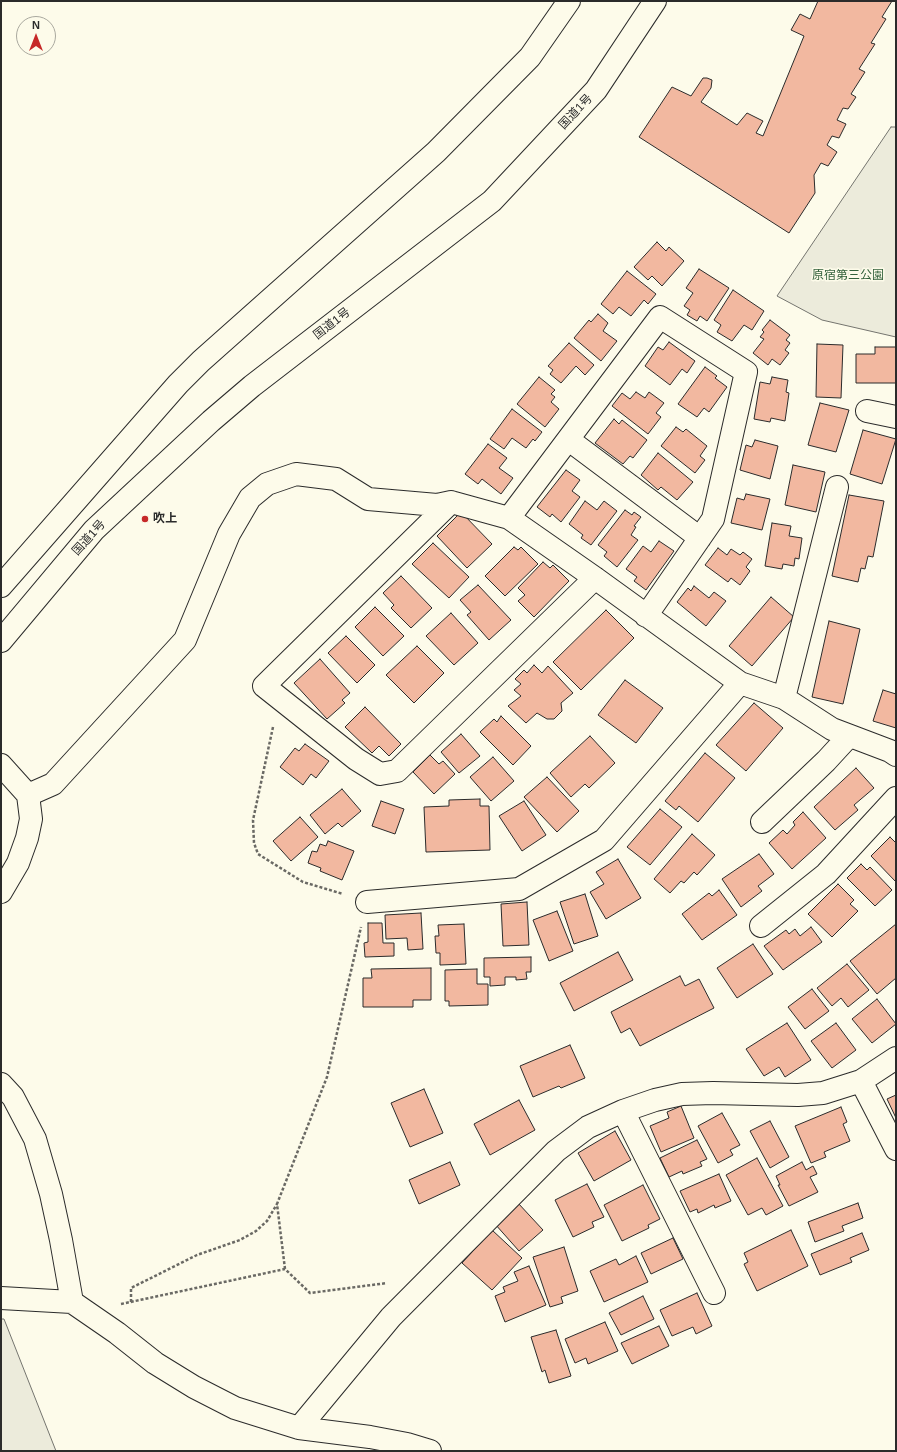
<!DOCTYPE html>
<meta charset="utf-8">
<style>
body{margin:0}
#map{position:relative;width:897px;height:1452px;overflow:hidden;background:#fdfbea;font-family:Arial,sans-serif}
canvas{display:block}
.frame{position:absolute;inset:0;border:2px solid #2b2b2b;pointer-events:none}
.north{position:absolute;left:16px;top:16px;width:40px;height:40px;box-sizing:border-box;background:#fdfbea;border:1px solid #a9a89e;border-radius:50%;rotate:0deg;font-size:11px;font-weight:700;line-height:16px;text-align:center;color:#2b2b2b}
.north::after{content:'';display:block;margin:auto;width:14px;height:18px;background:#c62828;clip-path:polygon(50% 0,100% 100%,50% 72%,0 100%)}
</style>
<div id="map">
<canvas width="897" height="1452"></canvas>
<div class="frame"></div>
<div class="north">N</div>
</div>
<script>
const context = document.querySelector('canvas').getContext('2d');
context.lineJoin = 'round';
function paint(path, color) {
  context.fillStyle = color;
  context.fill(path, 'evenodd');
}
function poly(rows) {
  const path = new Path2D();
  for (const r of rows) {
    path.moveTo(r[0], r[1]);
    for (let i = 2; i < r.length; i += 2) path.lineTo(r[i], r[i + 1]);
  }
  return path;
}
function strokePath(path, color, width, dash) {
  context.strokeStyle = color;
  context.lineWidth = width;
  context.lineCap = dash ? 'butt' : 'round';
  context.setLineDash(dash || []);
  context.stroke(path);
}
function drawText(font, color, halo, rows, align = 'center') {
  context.font = font + ' Arial,"Noto Sans JP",sans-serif';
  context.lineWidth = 3;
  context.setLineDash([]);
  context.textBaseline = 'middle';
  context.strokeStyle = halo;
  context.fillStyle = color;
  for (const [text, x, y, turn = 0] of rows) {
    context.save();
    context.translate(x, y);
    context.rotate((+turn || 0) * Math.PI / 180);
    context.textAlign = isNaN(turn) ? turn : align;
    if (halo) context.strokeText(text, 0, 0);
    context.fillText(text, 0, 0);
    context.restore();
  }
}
const green = poly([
 [891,127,896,127,896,337,822,320,777,296,891,127],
 [1,1319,4,1319,56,1451,1,1451,1,1319]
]);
const building = poly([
 [818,1,892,1,882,17,886,19,871,43,875,44,859,69,865,72,851,94,856,97,848,109,843,108,837,120,846,124,839,138,832,136,827,145,837,152,828,166,821,163,814,175,815,193,789,233,639,137,672,87,691,96,703,78,707,78,712,80,711,88,701,102,737,125,747,113,763,121,756,133,763,136,804,36,791,30,800,14,810,19,818,1],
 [657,242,666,251,669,247,684,261,662,286,652,276,648,280,634,267,657,242],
 [699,269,729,288,707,321,700,316,697,321,687,315,690,310,684,306,693,293,686,288,699,269],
 [627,271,656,294,648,304,644,300,631,316,619,307,613,314,601,304,627,271],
 [733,290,764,311,752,330,744,325,732,341,717,332,721,325,714,320,733,290],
 [598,314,608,323,603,331,617,341,601,361,574,338,589,320,591,322,598,314],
 [770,320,790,335,786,340,790,343,785,350,789,353,780,365,772,359,768,365,753,353,764,339,760,337,764,332,762,330,770,320],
 [669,342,695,361,687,373,682,369,670,385,645,366,658,347,663,350,669,342],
 [569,343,594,365,585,375,576,366,561,383,550,374,553,370,548,366,569,343],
 [817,344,843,345,841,398,816,397,817,344],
 [875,347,896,347,896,383,856,383,856,354,875,354,875,347],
 [705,367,717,376,715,378,727,387,709,412,704,408,697,417,678,404,705,367],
 [539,377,555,390,551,394,555,397,551,402,559,409,545,427,517,404,539,377],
 [772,377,788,380,786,392,789,393,785,421,771,418,770,422,754,419,760,382,770,384,772,377],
 [636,392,645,398,649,392,664,403,656,413,661,417,648,434,612,406,622,393,630,399,636,392],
 [820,403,849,410,836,452,808,445,820,403],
 [512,409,542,432,535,441,533,439,526,448,512,438,504,449,490,439,512,409],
 [614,419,619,424,622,420,647,440,633,458,630,456,623,464,595,443,614,419],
 [676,427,683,432,686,429,707,446,700,456,705,460,695,473,661,446,676,427],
 [863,430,896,439,882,484,850,474,863,430],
 [755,440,778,446,770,479,740,470,746,445,752,447,755,440],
 [488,444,507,458,499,468,513,478,501,494,482,479,478,484,465,474,488,444],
 [658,453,693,482,677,500,661,487,658,490,641,475,658,453],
 [793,465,825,472,816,512,785,505,793,465],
 [566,470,580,480,572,491,580,497,561,522,552,514,550,517,537,507,566,470],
 [746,494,770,499,762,530,731,523,737,498,744,500,746,494],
 [849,495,884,501,873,557,868,556,865,569,861,568,858,582,832,576,849,495],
 [585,501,597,510,604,501,617,511,591,545,581,538,583,535,569,524,585,501],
 [625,510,632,515,634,512,641,517,634,526,636,527,631,535,638,540,617,567,604,556,607,552,598,545,625,510],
 [461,512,492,544,467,568,437,536,461,512],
 [772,523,791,526,789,536,802,538,799,559,795,558,794,566,783,564,782,569,765,566,772,523],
 [659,541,674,551,646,590,634,581,637,577,626,569,643,546,651,552,659,541],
 [433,543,469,577,449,598,412,564,433,543],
 [514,547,518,550,521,547,538,564,505,596,485,576,514,547],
 [718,548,727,555,731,549,740,555,743,552,752,559,746,567,750,571,740,585,731,578,728,582,705,565,718,548],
 [543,562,550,568,553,565,569,581,534,617,518,601,525,595,518,588,543,562],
 [401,576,432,608,411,628,391,608,394,605,383,593,401,576],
 [478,585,511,620,489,640,467,615,471,612,460,600,478,585],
 [694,586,709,598,714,592,726,601,706,626,677,602,688,588,691,591,694,586],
 [771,597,794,617,752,666,729,646,771,597],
 [375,607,404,636,383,656,355,627,375,607],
 [606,610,634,638,581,690,553,662,606,610],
 [451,613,478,643,454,665,426,636,451,613],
 [829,621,860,629,843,704,812,697,829,621],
 [346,636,375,665,357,683,328,653,346,636],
 [417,646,444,673,414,703,386,675,417,646],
 [320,659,350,693,342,700,345,703,327,719,294,683,320,659],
 [534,665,542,673,548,666,573,693,561,703,562,711,554,719,547,719,537,713,526,723,508,706,521,696,514,690,521,684,515,679,524,670,527,673,534,665],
 [625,680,663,708,636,743,598,715,625,680],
 [883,690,896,694,896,728,873,721,883,690],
 [754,703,783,728,746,771,716,745,754,703],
 [365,707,401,744,389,756,379,746,372,753,345,727,365,707],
 [501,716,531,746,513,765,480,732,494,719,497,722,501,716],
 [461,734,480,756,459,773,441,752,461,734],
 [590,736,615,763,589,788,585,784,571,797,550,773,590,736],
 [305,744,329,761,316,778,311,774,303,785,280,767,295,748,299,751,305,744],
 [705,753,735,778,698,822,679,806,676,810,665,801,705,753],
 [430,755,439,764,443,761,455,774,434,794,413,772,430,755],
 [493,757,514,781,491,801,470,777,493,757],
 [856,768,874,788,854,805,858,810,835,830,814,807,856,768],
 [547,777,579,811,557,832,524,797,547,777],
 [342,789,361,811,342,827,338,823,325,834,310,815,342,789],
 [480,799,480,806,489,806,490,850,426,852,424,807,449,806,449,800,480,799],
 [381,801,404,809,395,834,372,826,381,801],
 [524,801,546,835,522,851,499,816,524,801],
 [660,809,682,827,650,865,627,847,660,809],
 [803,812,826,838,792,869,769,843,783,830,787,834,795,825,793,822,803,812],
 [300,817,318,837,291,861,273,841,300,817],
 [692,834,715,855,697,875,694,872,684,883,681,881,670,893,654,879,692,834],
 [890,837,896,843,896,882,871,856,890,837],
 [328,841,354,851,342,880,320,871,321,868,308,863,312,851,317,852,320,844,326,846,328,841],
 [759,854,774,874,758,886,762,891,741,907,722,879,759,854],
 [618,859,641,898,606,919,590,892,604,884,596,872,618,859],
 [861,864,867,870,870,867,892,890,875,906,847,878,861,864],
 [838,884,854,900,850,904,858,911,832,937,808,914,838,884],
 [719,890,737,915,702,940,682,914,709,893,712,896,719,890],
 [585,894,598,936,574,944,560,902,585,894],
 [527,902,529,945,503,946,501,904,527,902],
 [557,911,573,951,549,961,533,920,557,911],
 [421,913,423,949,408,950,407,938,386,939,385,915,421,913],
 [368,923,382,923,383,943,394,943,394,956,365,957,364,943,368,942,368,923],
 [464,924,466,964,440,965,440,953,436,953,435,936,439,936,438,925,464,924],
 [896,924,896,978,877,994,850,961,896,924],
 [811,927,822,942,783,970,764,946,786,930,789,934,795,929,800,936,811,927],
 [753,944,773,974,737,998,717,968,753,944],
 [618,952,633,980,574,1011,560,983,618,952],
 [531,957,531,972,526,972,527,979,516,980,516,977,505,977,505,985,490,986,490,977,484,977,484,958,531,957],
 [847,964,869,990,848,1007,841,998,832,1006,817,988,847,964],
 [431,968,431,1000,413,1000,413,1007,363,1007,363,978,372,978,371,969,431,968],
 [477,969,477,984,488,984,488,1005,449,1006,449,1001,445,1001,445,970,477,969],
 [680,976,685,986,699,979,714,1008,640,1046,630,1028,621,1033,611,1012,680,976],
 [812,989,829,1011,805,1029,788,1007,812,989],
 [877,999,896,1024,872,1043,852,1019,877,999],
 [787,1023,811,1060,785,1077,779,1067,764,1076,746,1049,787,1023],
 [836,1023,856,1050,832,1068,811,1041,836,1023],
 [570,1045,585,1078,561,1088,559,1086,533,1097,520,1066,570,1045],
 [424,1089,443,1133,410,1147,391,1103,424,1089],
 [896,1095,896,1118,887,1099,896,1095],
 [519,1100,535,1130,490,1155,474,1124,519,1100],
 [681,1106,694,1138,661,1152,650,1126,669,1118,667,1112,681,1106],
 [841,1107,847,1122,843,1124,850,1141,824,1152,826,1157,811,1163,795,1126,841,1107],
 [722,1113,740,1145,730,1150,733,1155,718,1163,698,1126,722,1113],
 [770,1121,789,1157,770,1168,750,1131,770,1121],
 [615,1131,631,1160,594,1181,578,1153,615,1131],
 [697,1140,707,1159,700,1162,702,1166,683,1174,682,1171,669,1177,660,1158,697,1140],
 [757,1158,783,1206,766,1215,762,1208,748,1215,726,1175,757,1158],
 [450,1162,460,1185,419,1204,409,1180,450,1162],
 [802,1162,806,1170,813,1166,817,1174,810,1177,818,1192,789,1206,778,1185,780,1185,776,1176,802,1162],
 [719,1174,731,1201,715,1208,714,1205,698,1213,697,1209,690,1212,680,1191,719,1174],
 [587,1184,604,1217,592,1222,594,1227,573,1237,555,1200,587,1184],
 [643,1185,660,1219,648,1225,649,1228,622,1241,604,1205,643,1185],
 [518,1203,543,1230,519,1251,495,1224,518,1203],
 [858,1203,863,1218,842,1226,844,1231,815,1242,808,1222,858,1203],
 [492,1230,522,1258,492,1290,462,1263,492,1230],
 [791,1230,808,1266,757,1291,744,1264,748,1262,744,1253,791,1230],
 [862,1233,869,1250,850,1258,852,1262,820,1275,811,1254,862,1233],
 [673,1238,683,1259,651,1274,641,1253,673,1238],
 [564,1247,578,1291,561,1297,563,1303,550,1307,533,1257,564,1247],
 [636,1256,648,1282,604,1302,590,1271,616,1259,619,1265,636,1256],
 [529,1266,546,1305,505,1322,495,1296,505,1292,503,1287,518,1281,514,1272,529,1266],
 [697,1293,712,1326,696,1334,693,1327,672,1336,660,1310,697,1293],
 [643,1296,654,1319,621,1335,609,1313,643,1296],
 [605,1322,618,1351,588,1364,586,1358,575,1363,565,1339,605,1322],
 [659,1326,669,1346,632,1364,621,1343,659,1326],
 [556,1330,571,1376,549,1383,545,1370,542,1372,531,1337,556,1330]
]);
const path = poly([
 [273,727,253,820,254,843,258,854,303,882,343,894],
 [285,1269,277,1204,327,1077,361,927],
 [131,1302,131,1288,197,1255,240,1240,256,1231,267,1221,277,1204],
 [121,1304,285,1269,310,1293,387,1283]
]);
const minor = poly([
 [867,411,896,417],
 [569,440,700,538],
 [451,502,264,686,356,759,380,774,397,771,595,578],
 [509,518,660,317,746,372,713,519,646,616],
 [784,698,837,487],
 [1,765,28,795,31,819,27,838,18,863,1,892],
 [28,795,53,784,185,640,229,534,250,498,267,484,296,474,336,479,368,499,437,505,451,502,509,518,595,578,740,683,784,698,832,729,890,751,896,755],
 [762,822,826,761,849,736],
 [367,902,519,889,604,840,740,683],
 [761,926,826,874,896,798],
 [861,1081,896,1149],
 [1,1084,13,1097,35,1139,51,1194,61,1240,72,1302],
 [623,1111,714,1293],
 [1,1298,72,1302,117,1333,155,1363,194,1387,235,1408,299,1428,370,1437,407,1444,430,1451],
 [299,1428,391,1317,556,1151,588,1127,623,1111,655,1100,682,1094,713,1093,798,1095,823,1093,861,1081,896,1058]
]);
const highway = poly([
 [1,586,178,384,201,361,436,152,530,57,569,1],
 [1,641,94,530,211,421,252,386,492,201,596,90,655,1]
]);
const markers = [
 [145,519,4,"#c62828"]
];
const streetNames = [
 ["国道1号",576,112,-47],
 ["国道1号",332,324,-38],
 ["国道1号",89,538,-48]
];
const parkNames = [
 ["原宿第三公園",848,276]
];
const poiNames = [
 ["吹上",153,519]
];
paint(green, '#ecebdb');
strokePath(green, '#74746e', 1);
paint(building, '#f2b8a0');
strokePath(building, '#2b2b2b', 1);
strokePath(minor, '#2b2b2b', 24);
strokePath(highway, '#2b2b2b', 24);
strokePath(path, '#6a6964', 2.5, [3, 2]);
strokePath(minor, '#fdfbea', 22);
strokePath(highway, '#fdfbea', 22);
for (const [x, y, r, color] of markers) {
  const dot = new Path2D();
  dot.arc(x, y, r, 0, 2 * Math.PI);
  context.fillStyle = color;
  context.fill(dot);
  strokePath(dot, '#fdfbea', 1.5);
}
drawText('12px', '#2b2b2b', '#fdfbea', streetNames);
drawText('12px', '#34623c', '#fdfbea', parkNames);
drawText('bold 12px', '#2b2b2b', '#fdfbea', poiNames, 'left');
</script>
